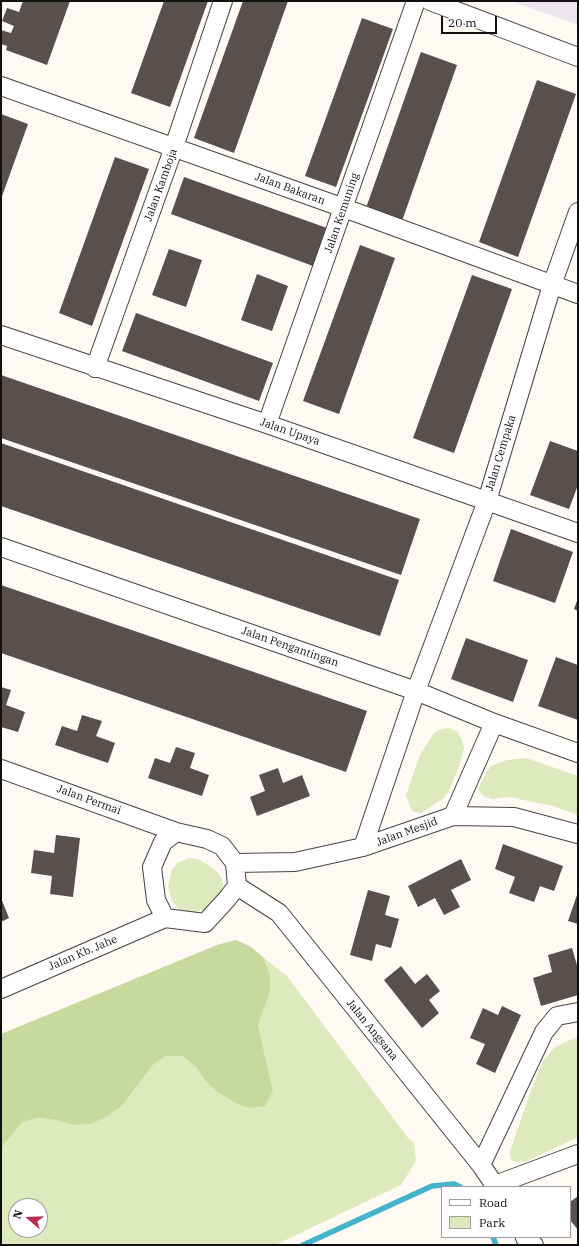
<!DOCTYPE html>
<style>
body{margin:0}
#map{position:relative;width:579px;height:1246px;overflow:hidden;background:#fffaf4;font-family:"IBM Plex Serif",serif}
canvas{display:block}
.frame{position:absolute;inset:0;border:2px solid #101010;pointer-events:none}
.legend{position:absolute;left:441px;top:1186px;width:130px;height:52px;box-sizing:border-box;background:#fff;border:1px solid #9f9f9f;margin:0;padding:5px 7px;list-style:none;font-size:12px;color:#101010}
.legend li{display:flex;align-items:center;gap:8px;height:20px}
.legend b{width:20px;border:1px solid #9f9f9f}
.north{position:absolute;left:8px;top:1198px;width:40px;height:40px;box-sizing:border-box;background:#fff;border:1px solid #9f9f9f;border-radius:50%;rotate:289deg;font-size:11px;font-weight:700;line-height:16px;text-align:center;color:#101010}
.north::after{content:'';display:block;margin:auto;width:14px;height:18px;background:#bd2b55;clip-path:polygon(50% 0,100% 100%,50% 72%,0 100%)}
.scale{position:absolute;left:441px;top:16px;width:56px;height:18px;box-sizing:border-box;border:2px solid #101010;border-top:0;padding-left:5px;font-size:12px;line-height:14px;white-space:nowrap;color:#101010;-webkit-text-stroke:3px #fff;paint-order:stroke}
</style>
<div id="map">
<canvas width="579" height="1246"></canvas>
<div class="frame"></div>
<ul class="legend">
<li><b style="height:5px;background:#fff"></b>Road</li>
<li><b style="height:11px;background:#dee9bd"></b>Park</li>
</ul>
<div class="north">N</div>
<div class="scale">20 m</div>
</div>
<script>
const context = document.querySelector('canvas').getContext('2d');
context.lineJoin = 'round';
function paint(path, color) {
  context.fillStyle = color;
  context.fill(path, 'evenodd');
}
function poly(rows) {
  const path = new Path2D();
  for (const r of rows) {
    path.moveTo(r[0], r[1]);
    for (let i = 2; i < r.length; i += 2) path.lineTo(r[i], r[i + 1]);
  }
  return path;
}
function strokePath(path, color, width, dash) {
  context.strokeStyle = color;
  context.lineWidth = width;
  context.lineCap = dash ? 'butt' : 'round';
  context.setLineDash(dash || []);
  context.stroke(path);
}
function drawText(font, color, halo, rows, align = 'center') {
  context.font = font + ' "IBM Plex Serif",serif';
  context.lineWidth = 4;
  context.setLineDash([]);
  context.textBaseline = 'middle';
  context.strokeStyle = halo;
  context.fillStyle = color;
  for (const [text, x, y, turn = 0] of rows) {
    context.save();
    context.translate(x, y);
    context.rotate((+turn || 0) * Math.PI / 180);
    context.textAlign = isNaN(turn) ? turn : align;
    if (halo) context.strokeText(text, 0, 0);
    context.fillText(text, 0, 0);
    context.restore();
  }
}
const industrial = poly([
 [511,1,578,1,578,25]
]);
const green = poly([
 [450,728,457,732,462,740,464,748,459,766,449,791,444,798,421,813,412,811,406,795,420,755,434,733,441,729],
 [526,758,578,776,578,815,553,806,509,797,492,799,484,796,478,789,486,773,491,766,507,760],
 [189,858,198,859,213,868,220,875,223,883,222,893,207,909,194,912,185,912,178,908,172,901,168,888,172,869,178,863],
 [264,958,287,976,408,1138,414,1143,416,1161,401,1185,275,1245,1,1245,1,1148,23,1122,39,1118,56,1120,74,1125,91,1124,108,1116,122,1106,152,1066,165,1056,182,1056,196,1067,206,1082,219,1093,234,1102,273,1091,258,1025,270,992,270,975],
 [16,1206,40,1206,40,1230,16,1230],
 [578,1037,578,1137,525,1162,512,1161,510,1157,510,1151,532,1088,543,1061,554,1048,567,1041]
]);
const forest = poly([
 [236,940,251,947,264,958,270,975,270,992,258,1025,273,1091,265,1106,249,1108,234,1102,219,1093,206,1082,196,1067,182,1056,165,1056,152,1066,122,1106,108,1116,91,1124,74,1125,56,1120,39,1118,23,1122,1,1148,1,1034,217,945]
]);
const stream = poly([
 [493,1237,496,1245],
 [303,1245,432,1186,454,1184,460,1187]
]);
const building = poly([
 [23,1,70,1,47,65,6,50,7,46,1,44,1,30,11,33,14,26,2,21,7,8,19,12],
 [164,1,208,1,170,107,131,93],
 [243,1,288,1,234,153,194,138],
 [362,18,393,29,336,187,305,176],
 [421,52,457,65,402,221,366,208],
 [537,80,576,94,518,257,479,242],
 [1,114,28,124,1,199],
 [115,157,149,169,92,326,59,313],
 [184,177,327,228,313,266,171,214],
 [360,245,395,258,339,414,303,401],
 [169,249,202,260,186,307,152,295],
 [257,274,288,286,272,331,241,320],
 [472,275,512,289,454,453,413,438],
 [136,313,273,363,259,401,122,351],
 [1,375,420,519,401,575,1,438],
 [550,441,578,451,578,485,569,509,530,495],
 [1,443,399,580,380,636,1,506],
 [511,529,573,552,555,603,493,581],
 [1,585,367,711,346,772,1,653],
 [578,598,578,611,574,609],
 [466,638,528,660,513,702,451,679],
 [556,657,578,665,578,720,538,706],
 [1,687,11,690,6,705,25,712,18,732,1,727],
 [82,715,102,721,96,736,115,743,108,763,55,745,62,726,77,731],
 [176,747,195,753,190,768,209,775,202,796,148,778,155,758,170,763],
 [278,768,283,783,302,775,310,796,257,816,250,797,265,791,259,775],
 [56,835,80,838,73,897,50,894,52,876,31,873,34,850,54,853],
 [503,844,563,866,554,891,540,886,534,902,509,893,515,877,495,869],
 [461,859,471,880,451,890,460,907,444,915,435,898,418,907,408,886],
 [368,890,390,896,385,915,399,919,391,948,376,944,372,961,350,955],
 [578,892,578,924,568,921],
 [1,898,9,918,1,922],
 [572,948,577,965,578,964,578,995,541,1006,533,978,552,972,548,955],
 [401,966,415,984,427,974,440,991,429,1000,439,1013,422,1028,384,980],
 [502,1006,521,1015,495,1073,476,1064,485,1044,470,1038,483,1008,498,1015],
 [578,1196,578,1230,570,1220,570,1202]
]);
const minor = poly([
 [430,1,578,57],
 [1,86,344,208,578,294],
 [1,335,267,424,578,533],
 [95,368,174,147,223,1],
 [267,424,416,1],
 [1,547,416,691,494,723,578,753],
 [1,769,176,832],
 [453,816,494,723],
 [176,832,207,839,222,846,235,863,237,886,227,899,205,923,165,918,156,900,152,867,163,842,176,832],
 [363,847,416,691,487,501,552,285,578,212],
 [235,863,295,862,363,847,453,816,514,817,578,834],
 [237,886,279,913,481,1165,496,1187],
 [1,989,165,918],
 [481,1165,544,1032,557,1016,578,1012],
 [495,1185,578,1154],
 [525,1238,534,1245]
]);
const streetNames = [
 ["Jalan Kamboja",161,185,-70],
 ["Jalan Bakaran",290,189,20],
 ["Jalan Kemuning",342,213,-71],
 ["Jalan Upaya",290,432,19],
 ["Jalan Cempaka",501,453,-73],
 ["Jalan Pengantingan",290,647,19],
 ["Jalan Permai",89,800,20],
 ["Jalan Mesjid",407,832,-20],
 ["Jalan Kb. Jahe",83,953,-23],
 ["Jalan Angsana",372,1030,51]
];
paint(industrial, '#ebe5ee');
paint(green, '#dee9bd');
paint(forest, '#c7d99d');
strokePath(stream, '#43b4ca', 5.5);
paint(building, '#594f4d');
strokePath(minor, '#434343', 20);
strokePath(minor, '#fff', 18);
drawText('11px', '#101010', '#fff', streetNames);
</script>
